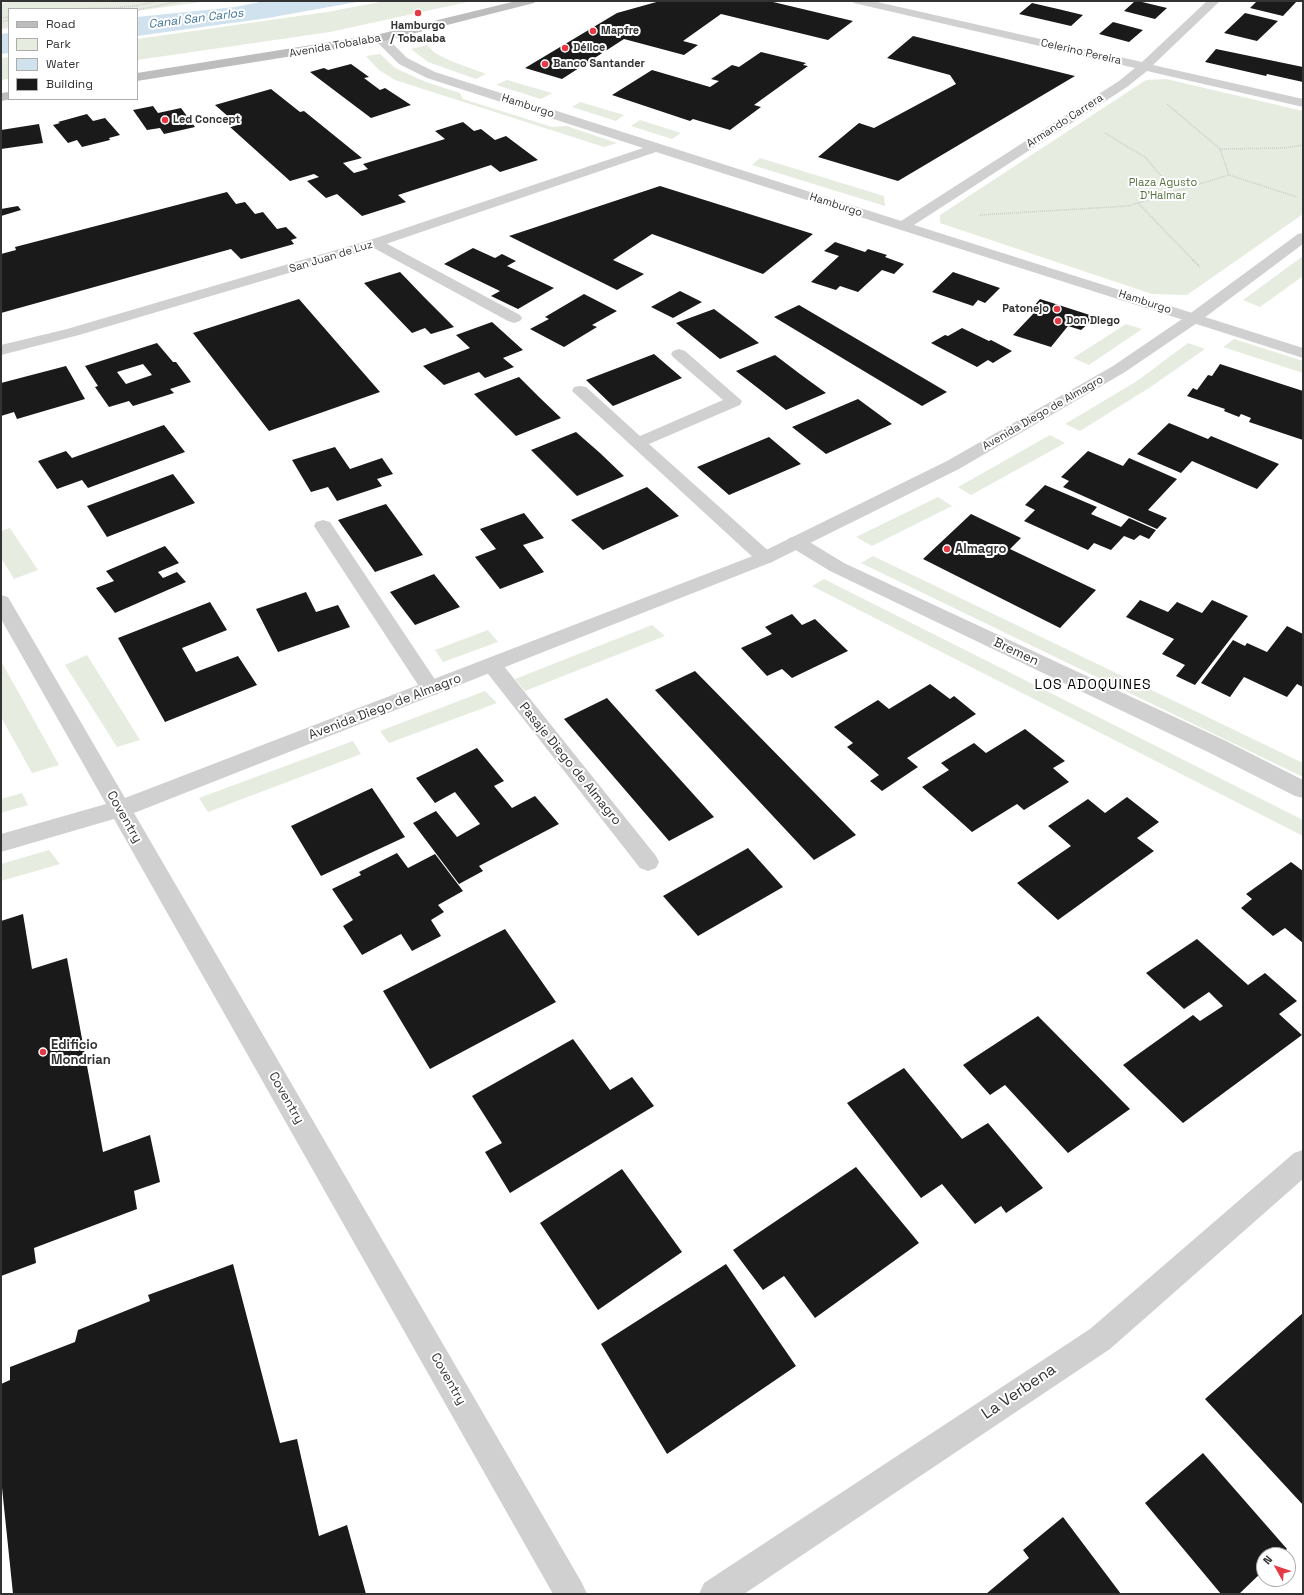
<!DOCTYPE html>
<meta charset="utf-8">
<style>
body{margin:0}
#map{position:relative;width:1304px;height:1595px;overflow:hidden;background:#fff;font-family:"Space Grotesk",sans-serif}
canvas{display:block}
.frame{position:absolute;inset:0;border:2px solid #333;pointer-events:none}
.legend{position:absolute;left:8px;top:8px;width:130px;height:92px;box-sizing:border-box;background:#fff;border:1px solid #adadad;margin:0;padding:5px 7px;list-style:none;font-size:12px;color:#333}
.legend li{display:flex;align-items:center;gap:8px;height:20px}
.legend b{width:20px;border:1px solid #adadad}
.north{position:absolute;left:1256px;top:1547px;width:40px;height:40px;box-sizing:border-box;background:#fff;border:1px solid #adadad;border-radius:50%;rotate:310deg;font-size:11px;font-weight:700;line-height:16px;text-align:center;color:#333}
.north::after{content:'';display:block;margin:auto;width:14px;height:18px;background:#e63946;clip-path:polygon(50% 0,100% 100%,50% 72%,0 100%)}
</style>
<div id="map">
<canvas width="1304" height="1595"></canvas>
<div class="frame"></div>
<ul class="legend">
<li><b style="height:5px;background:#bdbdbd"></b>Road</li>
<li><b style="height:11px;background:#e6ecdf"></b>Park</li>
<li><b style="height:11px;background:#cfe2ee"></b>Water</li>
<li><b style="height:11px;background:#1a1a1a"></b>Building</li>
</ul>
<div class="north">N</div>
</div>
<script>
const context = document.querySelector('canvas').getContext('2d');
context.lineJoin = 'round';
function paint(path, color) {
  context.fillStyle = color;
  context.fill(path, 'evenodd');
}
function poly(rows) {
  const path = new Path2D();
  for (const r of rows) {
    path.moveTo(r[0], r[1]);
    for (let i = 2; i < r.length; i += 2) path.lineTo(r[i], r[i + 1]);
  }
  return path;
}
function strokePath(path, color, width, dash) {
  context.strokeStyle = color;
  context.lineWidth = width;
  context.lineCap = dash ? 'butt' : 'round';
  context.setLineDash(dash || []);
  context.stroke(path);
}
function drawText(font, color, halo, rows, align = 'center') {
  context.font = font + ' "Space Grotesk",sans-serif';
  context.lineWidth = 4;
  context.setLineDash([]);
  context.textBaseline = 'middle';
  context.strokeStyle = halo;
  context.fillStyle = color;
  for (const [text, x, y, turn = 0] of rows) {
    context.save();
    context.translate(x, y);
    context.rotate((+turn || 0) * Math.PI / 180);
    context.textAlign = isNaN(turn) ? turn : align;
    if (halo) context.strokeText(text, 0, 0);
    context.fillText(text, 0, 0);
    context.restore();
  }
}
const green = poly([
 [15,1,208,1,137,11,137,9,9,9,9,28,1,29,1,3],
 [385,1,472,1,330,32,137,60,137,39,327,12],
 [427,45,435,53,451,61,486,74,476,79,428,62,411,49],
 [380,54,395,68,426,82,460,93,463,99,552,127,567,126,617,143,604,147,395,80,379,70,366,56],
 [9,57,9,79,1,80,1,58],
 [1166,79,1303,111,1303,214,1187,295,1152,294,940,223,940,215,1146,80],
 [507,80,552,93,541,99,496,85],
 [580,102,624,115,616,121,572,107],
 [640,120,681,133,672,139,631,126],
 [760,158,884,196,885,206,752,165],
 [1303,256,1303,276,1260,307,1243,300],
 [1126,324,1142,329,1089,365,1073,358],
 [1234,339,1303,361,1303,373,1223,347],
 [1188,343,1205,349,1149,388,1080,431,1065,424,1137,381],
 [1050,435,1065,443,971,495,958,487],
 [938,497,952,506,872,546,856,537],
 [10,528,38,570,14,579,1,558,1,531],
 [873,556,1303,763,1303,777,861,563],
 [824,579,1303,820,1303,836,812,586],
 [652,625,665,636,525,691,515,679],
 [488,630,498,642,443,662,435,650],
 [87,655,140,740,117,747,65,665],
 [1,661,59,765,32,773,1,717],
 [485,691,497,703,389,743,380,731],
 [353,741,361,754,208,812,199,798],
 [22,793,28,805,1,813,1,799],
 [49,850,60,864,1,881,1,864]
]);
const water = poly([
 [265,1,362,1,268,18,137,36,137,17,235,7],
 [9,33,9,53,1,54,1,34]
]);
const building = poly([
 [660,1,769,1,853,21,828,40,721,14,683,41,698,45,684,55,624,39,562,79,525,68,617,13],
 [1135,1,1138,1,1167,8,1155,19,1124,11],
 [1257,1,1297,1,1283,16,1250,8],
 [1032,3,1058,9,1083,15,1071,26,1019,14],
 [1245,13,1278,21,1257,41,1224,33],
 [1113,22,1143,30,1129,42,1099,34],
 [913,36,1075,76,898,181,818,157,859,123,874,128,956,84,950,75,887,58],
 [1216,49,1303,67,1303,82,1267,74,1266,76,1205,62],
 [761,52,806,63,803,65,808,66,754,105,761,107,730,130,693,119,690,121,612,95,652,70,710,87,719,81,711,79,732,65,739,67],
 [351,64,369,77,364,78,380,90,385,88,411,105,371,118,310,72,324,68,328,70],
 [271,89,300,112,304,111,362,158,343,163,354,173,368,169,363,164,445,139,435,131,463,122,474,131,481,129,495,140,506,136,538,160,500,172,491,165,398,195,406,202,362,216,337,194,326,198,307,181,319,177,314,174,290,181,230,127,238,125,215,105],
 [153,106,158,113,181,108,195,127,164,134,160,128,147,130,133,110],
 [87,114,93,121,105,118,120,135,109,138,110,140,82,147,77,140,68,143,53,125,60,123,58,122],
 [39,124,43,143,1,149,1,130],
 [660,186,813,234,763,274,652,234,613,260,644,274,617,290,509,236],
 [227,192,236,204,245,202,255,214,263,212,277,229,286,227,297,238,291,240,294,244,241,259,231,249,1,313,1,254,16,250,15,247],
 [18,206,21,210,1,216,1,209],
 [835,242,865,252,868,249,887,255,885,257,904,264,894,274,882,270,858,292,840,286,836,290,811,282,839,256,824,251],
 [473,248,495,258,502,254,516,261,507,266,554,288,518,309,491,296,500,291,444,264],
 [400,272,424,297,454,327,431,334,425,328,412,333,364,283],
 [953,272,1000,288,985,303,978,300,973,306,932,292],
 [680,291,702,302,673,318,651,307],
 [584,294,617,311,592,325,597,327,564,347,530,329,549,319,545,317],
 [299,299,380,392,269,431,193,333],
 [1040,299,1096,317,1081,330,1068,326,1051,347,1013,335,1033,314,1028,313],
 [799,305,947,392,922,406,774,317],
 [714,309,738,327,759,343,720,359,676,323],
 [492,322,523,350,503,358,514,367,485,378,479,372,444,385,423,366,470,348,456,335],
 [962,328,989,341,991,340,1012,351,993,363,988,360,977,367,931,343,945,335,948,336],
 [157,343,173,362,176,362,191,382,170,389,174,393,133,406,129,401,109,407,95,387,98,386,85,366],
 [143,364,152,375,126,384,117,372],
 [654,354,682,378,613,406,586,380],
 [775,355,800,374,826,393,786,410,736,371],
 [1220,364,1303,391,1303,440,1249,422,1251,418,1241,414,1239,417,1224,411,1225,409,1187,396,1193,388,1197,390,1208,375,1212,376],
 [66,366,85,399,17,419,14,412,1,416,1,383],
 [519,377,539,397,561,418,516,436,474,394],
 [858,399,892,424,826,454,792,427],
 [1169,423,1208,439,1211,436,1279,464,1257,489,1192,461,1181,473,1137,454],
 [164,425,185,452,88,488,82,480,57,489,38,461,66,451,72,458],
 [576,432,600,453,624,476,577,496,531,450],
 [769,437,801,464,729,495,697,467],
 [335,447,350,469,382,458,393,474,377,479,382,486,337,501,328,487,311,492,292,460],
 [1088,451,1123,466,1129,458,1177,479,1148,510,1167,518,1157,529,1063,487,1069,481,1061,477],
 [173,474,195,503,107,537,87,506],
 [1045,485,1097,507,1091,514,1121,527,1129,518,1156,530,1149,539,1140,535,1134,540,1124,536,1111,550,1094,543,1088,550,1024,521,1035,510,1025,505],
 [647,487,679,516,603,550,571,520],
 [386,504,423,555,375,572,338,520],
 [524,513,544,538,523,545,544,572,500,589,475,557,496,549,480,529],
 [971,514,1021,538,1010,549,1096,590,1060,628,923,559],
 [165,546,179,563,158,572,163,578,177,572,186,582,115,613,96,588,114,581,106,571],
 [434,574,460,607,415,625,390,592],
 [306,592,316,612,338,605,350,627,278,652,256,609],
 [1140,600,1168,612,1177,602,1202,613,1212,600,1248,616,1195,685,1176,676,1185,665,1162,654,1174,639,1126,617],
 [210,602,227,630,182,648,196,672,238,656,257,685,165,722,118,638],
 [792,614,802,625,815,619,848,651,792,678,782,669,767,676,741,648,772,634,765,627],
 [1287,626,1303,634,1303,687,1297,684,1287,697,1244,677,1230,697,1201,683,1233,640,1245,646,1247,643,1267,652],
 [695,671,856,835,814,860,655,690],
 [930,684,950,699,954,696,976,714,907,758,918,767,882,791,870,781,879,775,847,747,853,743,834,727,878,700,889,709],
 [607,698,657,754,714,817,669,841,564,719],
 [1025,729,1065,761,1053,768,1069,782,1024,810,1017,804,972,832,922,787,949,770,941,763,974,743,986,753],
 [477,748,504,781,494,786,512,808,535,796,559,824,479,866,483,871,459,884,413,823,436,811,457,837,480,824,455,792,435,803,416,778],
 [372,788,405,837,321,876,291,826],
 [1127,797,1159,822,1137,838,1154,851,1058,920,1017,883,1071,846,1048,826,1088,799,1105,813],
 [748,848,783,887,698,936,663,896],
 [397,853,408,868,435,854,463,891,438,905,444,912,431,920,441,936,412,951,401,934,362,955,343,926,353,920,332,889,361,875,359,872],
 [1291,862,1303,871,1303,943,1285,928,1273,936,1241,908,1252,899,1246,894],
 [23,914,32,969,67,958,103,1152,150,1135,160,1182,134,1191,137,1209,34,1248,36,1263,1,1276,1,921],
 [505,929,556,1002,430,1069,383,991],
 [1197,939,1248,985,1265,973,1297,1001,1279,1014,1302,1035,1183,1123,1123,1065,1193,1015,1200,1021,1223,1006,1209,992,1184,1009,1146,973],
 [1038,1016,1130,1109,1068,1153,1005,1085,990,1095,963,1065],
 [573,1039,610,1090,632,1077,654,1106,510,1193,485,1152,502,1143,472,1096],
 [904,1068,962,1139,988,1123,1043,1188,1006,1213,1001,1206,975,1224,942,1184,921,1198,847,1103],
 [856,1167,919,1243,815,1318,784,1276,763,1290,733,1250],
 [622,1169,682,1252,598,1310,540,1223],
 [233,1264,280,1443,297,1439,319,1536,347,1525,366,1594,13,1594,1,1478,1,1384,10,1380,10,1367,75,1342,78,1330,150,1301,148,1295],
 [726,1264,796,1366,667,1454,601,1344],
 [1303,1313,1303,1505,1205,1399],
 [1203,1453,1287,1549,1280,1555,1264,1555,1264,1570,1239,1594,1221,1594,1145,1503],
 [1063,1517,1121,1594,986,1594,1029,1558,1023,1550]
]);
const pathFar1 = poly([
 [54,9,112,8,136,6,157,1],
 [137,10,181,1],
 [1,18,9,17],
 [1,22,9,20],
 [1167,104,1220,149,1229,175,1297,197],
 [1105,133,1146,158,1174,191],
 [1220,149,1284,148,1303,145],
 [1138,203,1194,261],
 [980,215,1128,206,1229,175]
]);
const path = poly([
 [1193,260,1200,267]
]);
const service = poly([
 [375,239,380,240,520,315,522,318,520,321,514,323,508,321,370,246,368,243,370,240,375,239]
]);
const minor = poly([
 [852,1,873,1,1142,62,1207,1,1220,1,1153,65,1303,99,1303,107,1147,71,1127,87,914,225,1303,348,1303,358,656,152,380,246,79,335,1,355,1,345,67,329,370,240,643,148,427,78,399,64,376,41,374,38,376,35,384,35,407,58,435,72,901,221,1119,81,1135,68,858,4,854,3,852,1],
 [679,349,685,351,742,401,740,405,649,444,772,554,774,558,772,562,765,564,758,562,572,391,574,387,580,386,586,387,640,436,723,400,673,357,671,354,673,351,679,349],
 [323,520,330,522,438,684,441,689,438,694,431,696,424,694,314,526,316,522,323,520],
 [796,536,803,538,844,563,1224,740,1303,780,1303,798,1295,796,1208,752,830,571,789,546,787,542,789,538,796,536],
 [492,658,499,660,656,856,659,862,656,868,648,871,640,868,485,670,482,665,485,660,492,658],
 [1303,1150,1303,1179,1110,1349,744,1594,699,1594,704,1583,1090,1329,1294,1153,1303,1150]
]);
const tertiary = poly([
 [1303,233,1303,244,1200,321,1125,372,959,469,772,562,134,813,582,1583,587,1594,553,1594,114,819,1,852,1,834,106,804,1,619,1,595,8,597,125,798,758,554,947,461,1113,366,1188,315,1298,234,1303,233]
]);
const secondary = poly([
 [516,1,536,1,534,3,380,42,137,81,137,73,380,34,516,1],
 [9,92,9,99,12,99,1,101,1,93,9,92]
]);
const markers = [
 [418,13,4,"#e63946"],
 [593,31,4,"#e63946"],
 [565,48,4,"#e63946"],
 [545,64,4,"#e63946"],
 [165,120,4,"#e63946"],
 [1057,309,4,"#e63946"],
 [1058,321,4,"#e63946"],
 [947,549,4,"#e63946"],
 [43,1052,4,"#e63946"]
];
const farPoinames = [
 ["Hamburgo",418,26,"center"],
 ["/ Tobalaba",418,39,"center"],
 ["Mapfre",601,31],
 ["Délice",573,48],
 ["Banco Santander",553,64],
 ["Led Concept",173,120],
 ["Patonejo",1049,309,"right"],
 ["Don Diego",1066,321]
];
const farStreetnames = [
 ["Avenida Tobalaba",335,46,-10],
 ["Celerino Pereira",1081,52,13],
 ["Hamburgo",528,106,18],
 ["Armando Carrera",1065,121,-33],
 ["Hamburgo",836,205,18],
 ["San Juan de Luz",331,257,-17],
 ["Hamburgo",1145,302,18],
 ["Avenida Diego de Almagro",1043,413,-30]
];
const farParknames = [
 ["Plaza Agusto",1163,183],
 ["D'Halmar",1163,196]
];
const farWaternames = [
 ["Canal San Carlos",196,19,-7]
];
const poiNames = [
 ["Almagro",955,549],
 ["Edificio",51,1045],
 ["Mondrian",51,1060]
];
const streetNames = [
 ["Bremen",1016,652,25],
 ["Avenida Diego de Almagro",385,707,-21],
 ["Pasaje Diego de Almagro",570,764,51],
 ["Coventry",124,817,60],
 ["Coventry",286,1098,60],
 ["Coventry",448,1379,60]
];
const neighbourhoodNames = [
 ["LOS ADOQUINES",1093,685]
];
const nearStreetnames = [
 ["La Verbena",1019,1392,-34]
];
paint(green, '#e6ecdf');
paint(water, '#cfe2ee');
paint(building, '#1a1a1a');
strokePath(pathFar1, '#cdcdcd', 1.5, [1, 1]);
strokePath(path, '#cdcdcd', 2, [1.5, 1.5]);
paint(service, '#d0d0d0');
paint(minor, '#d0d0d0');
paint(tertiary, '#d0d0d0');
paint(secondary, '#bdbdbd');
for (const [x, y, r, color] of markers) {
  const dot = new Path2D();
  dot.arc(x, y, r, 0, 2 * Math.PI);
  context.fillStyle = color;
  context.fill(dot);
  strokePath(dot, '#fff', 1.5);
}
drawText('bold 11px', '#333', '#fff', farPoinames, 'left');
drawText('11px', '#333', '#fff', farStreetnames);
drawText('11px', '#56703f', '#fff', farParknames);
drawText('italic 12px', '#3f7597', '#fff', farWaternames);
drawText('bold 13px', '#333', '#fff', poiNames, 'left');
drawText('13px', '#333', '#fff', streetNames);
context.letterSpacing = '1px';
drawText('14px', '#000', '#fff', neighbourhoodNames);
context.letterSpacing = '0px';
drawText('16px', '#333', '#fff', nearStreetnames);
</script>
